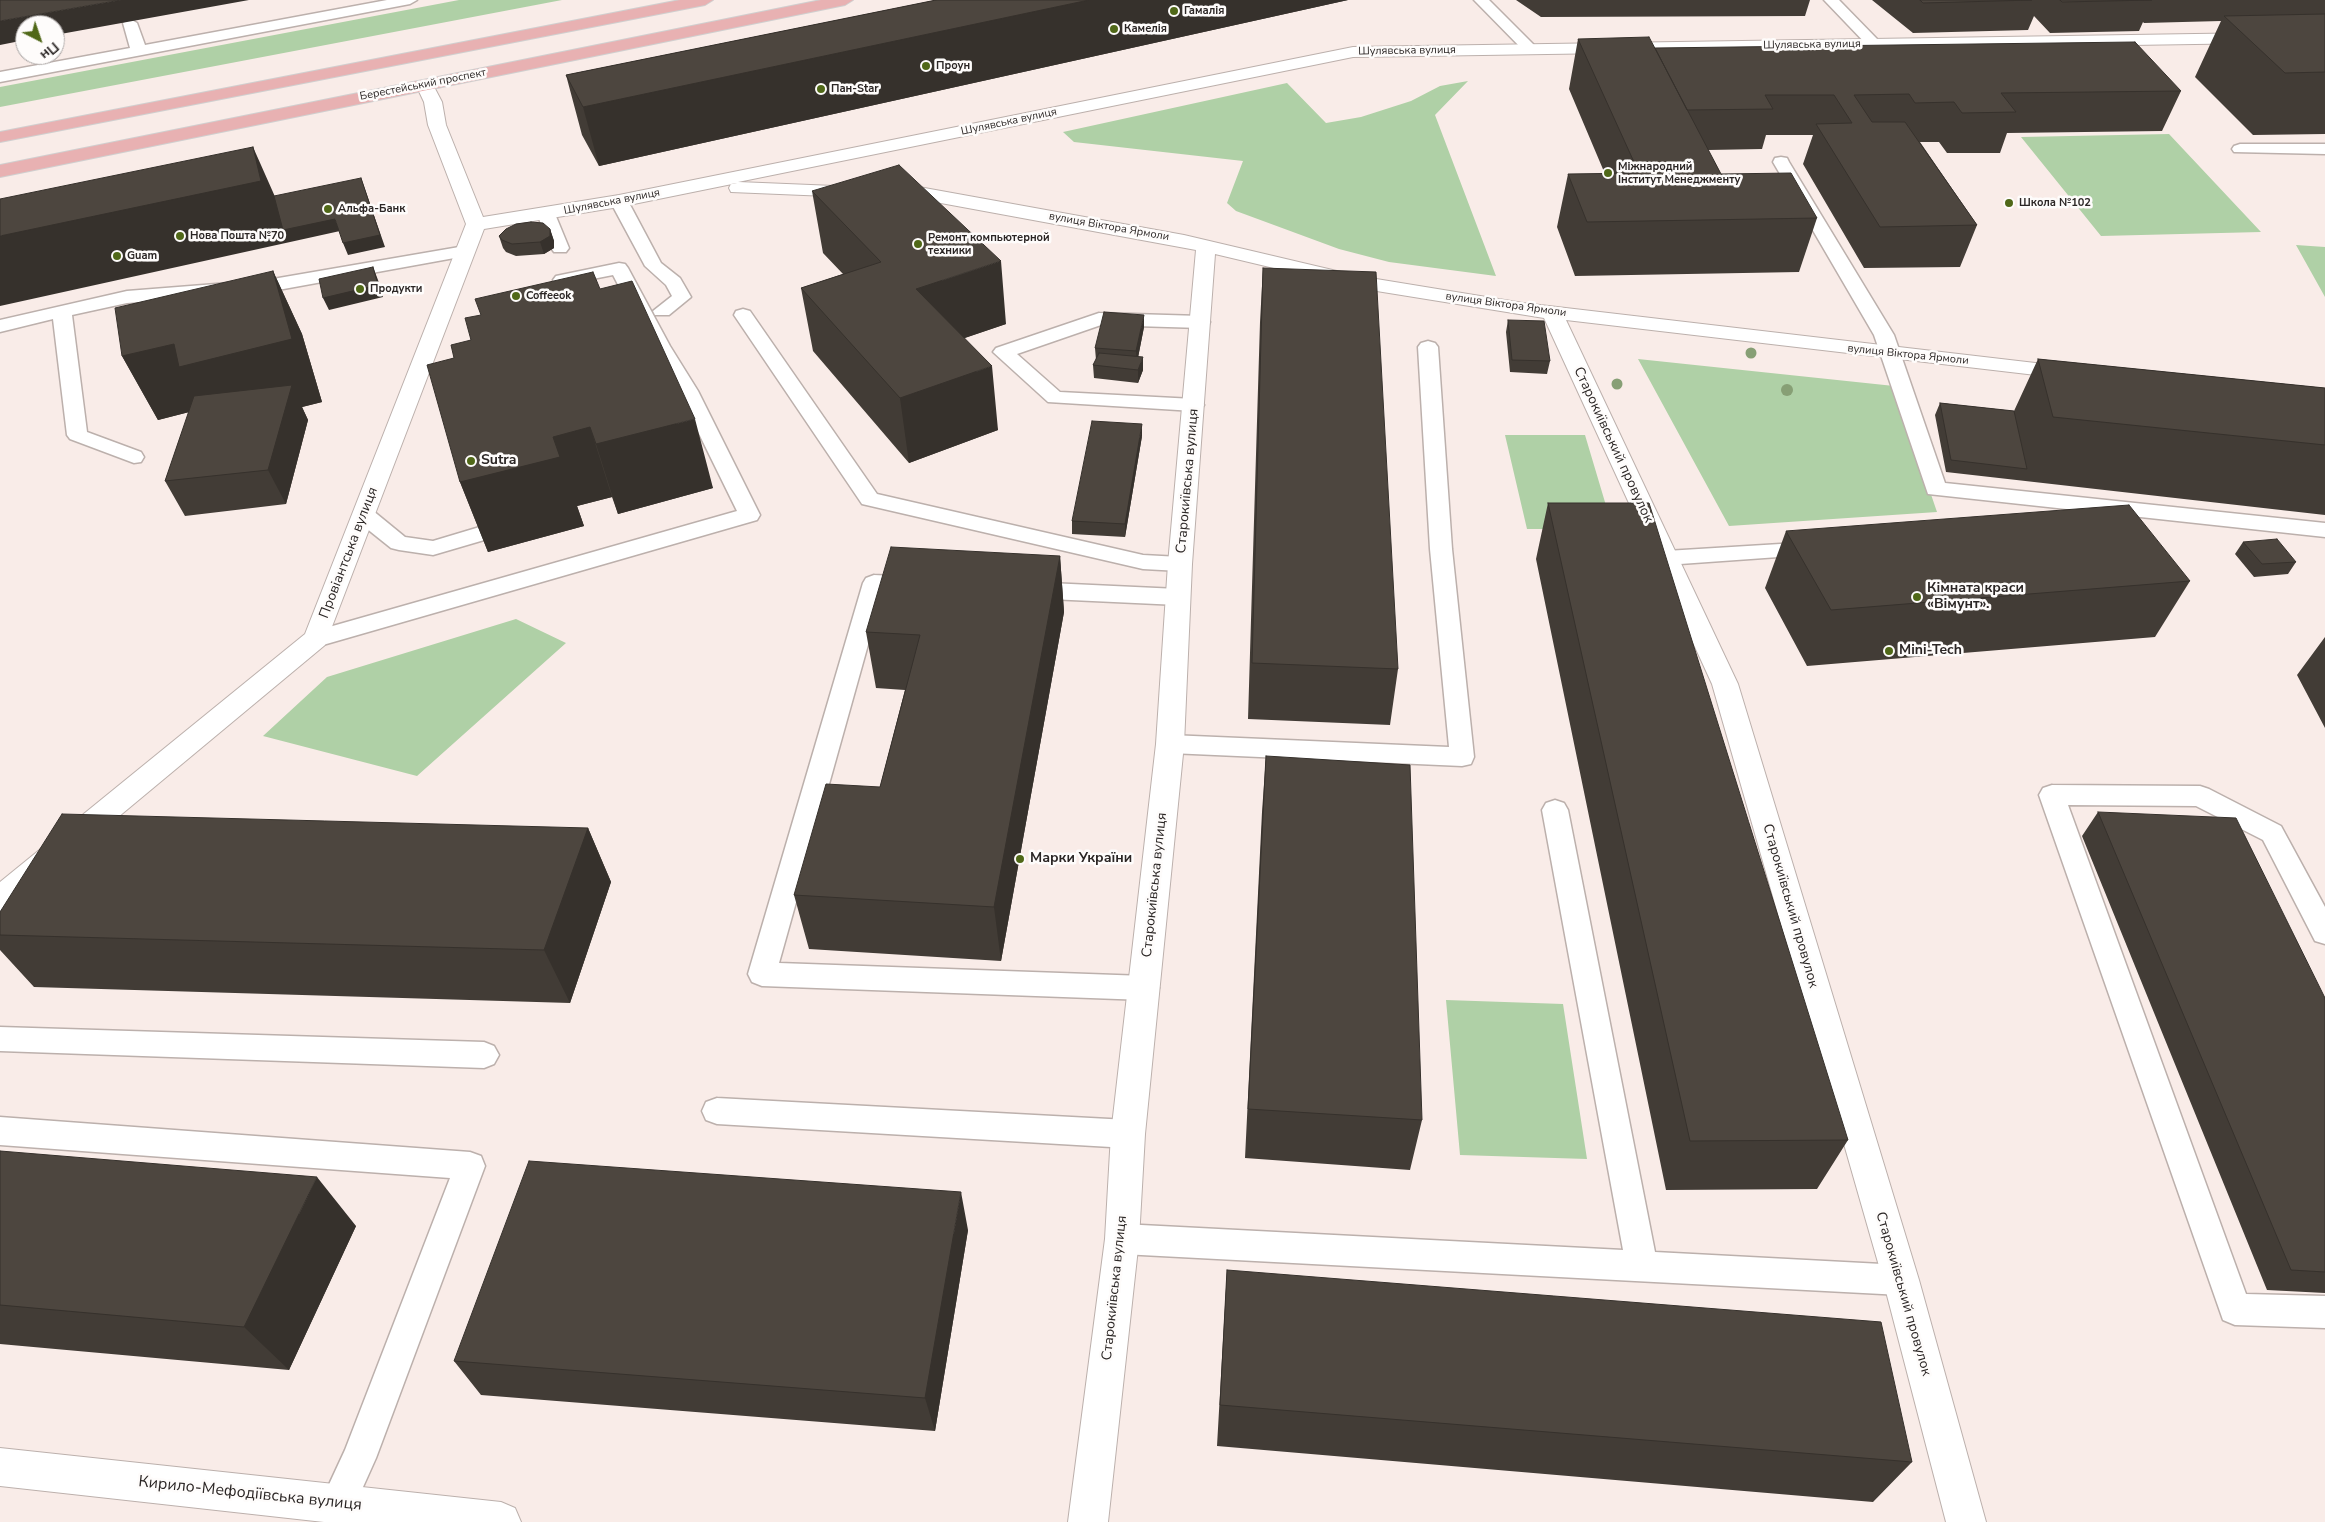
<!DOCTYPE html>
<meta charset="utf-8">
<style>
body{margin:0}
#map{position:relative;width:2325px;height:1522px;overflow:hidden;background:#f9ece8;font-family:"Nunito Sans",sans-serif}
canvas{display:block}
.north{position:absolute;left:15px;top:15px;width:50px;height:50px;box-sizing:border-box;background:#fefcfb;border:1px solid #aaa6a5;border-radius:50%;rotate:139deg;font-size:14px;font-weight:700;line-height:20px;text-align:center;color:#2b2625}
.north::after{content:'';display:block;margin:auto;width:18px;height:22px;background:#506818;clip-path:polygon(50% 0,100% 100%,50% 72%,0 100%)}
</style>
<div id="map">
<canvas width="2325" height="1522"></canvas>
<div class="north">Пн</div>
</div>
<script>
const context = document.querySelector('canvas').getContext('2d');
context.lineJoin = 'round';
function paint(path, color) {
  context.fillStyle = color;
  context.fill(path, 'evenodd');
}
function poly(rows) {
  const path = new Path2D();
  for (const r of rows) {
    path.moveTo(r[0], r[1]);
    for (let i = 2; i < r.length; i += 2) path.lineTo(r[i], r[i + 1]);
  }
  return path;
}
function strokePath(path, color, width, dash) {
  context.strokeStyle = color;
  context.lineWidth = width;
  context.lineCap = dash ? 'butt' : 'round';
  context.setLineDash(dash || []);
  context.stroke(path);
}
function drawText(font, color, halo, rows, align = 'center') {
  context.font = font + ' "Nunito Sans",sans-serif';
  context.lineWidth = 5;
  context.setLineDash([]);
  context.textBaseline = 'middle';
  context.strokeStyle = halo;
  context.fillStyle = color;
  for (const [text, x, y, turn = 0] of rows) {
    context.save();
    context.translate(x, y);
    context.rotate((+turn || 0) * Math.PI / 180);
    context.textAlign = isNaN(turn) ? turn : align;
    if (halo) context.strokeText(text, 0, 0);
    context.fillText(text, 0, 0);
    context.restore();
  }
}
const green = poly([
 [459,0,562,0,0,107,0,87],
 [1468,81,1435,115,1496,276,1389,262,1339,249,1236,211,1227,203,1243,161,1074,142,1063,132,1287,83,1326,123,1361,117,1411,101,1440,86],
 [2169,134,2261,232,2101,236,2021,137],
 [2296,245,2325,247,2325,297],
 [1638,359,1894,386,1937,512,1729,526],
 [1505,435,1585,435,1613,529,1527,529],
 [516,619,566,643,417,776,263,736,327,677],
 [1446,1000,1563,1004,1587,1159,1460,1155]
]);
const lane = poly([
 [387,0,417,0,410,4,0,82,0,72,130,48,123,23,130,19,137,23,145,45,387,0],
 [1474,0,1489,0,1539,50,1536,53,1526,53,1474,0],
 [1824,0,1839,0,1879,41,1882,44,1879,47,1869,47,1824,0],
 [2240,144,2325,144,2325,154,2234,152,2232,149,2234,146,2240,144],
 [1781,157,1787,158,1789,162,1894,335,1945,483,2325,523,2325,537,1928,494,1874,335,1773,162,1775,158,1781,157],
 [619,196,625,197,628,201,661,263,680,278,691,297,669,315,655,315,653,311,672,296,666,285,645,266,610,201,613,197,619,196],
 [546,209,552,210,555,214,569,248,566,252,554,252,551,248,537,214,540,210,546,209],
 [465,246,471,247,474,251,471,255,267,292,127,303,72,315,87,432,141,452,144,457,141,462,134,463,70,439,67,435,53,319,0,332,0,320,127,291,267,280,465,246],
 [619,263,625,264,628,268,670,346,698,391,760,515,757,520,316,647,308,645,304,639,308,633,737,511,678,391,650,346,613,275,562,285,556,284,553,280,556,276,619,263],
 [743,309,750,311,877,494,1143,555,1180,557,1188,559,1191,564,1188,569,1180,571,1143,569,862,504,734,315,736,311,743,309],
 [1099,313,1201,316,1208,318,1210,322,1208,326,1201,328,1101,325,1017,354,1060,392,1194,399,1201,401,1204,405,1201,409,1194,411,1048,402,993,352,996,348,1099,313],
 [1428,341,1435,343,1438,347,1452,549,1474,757,1471,764,1462,766,1170,753,1161,750,1158,744,1161,738,1170,735,1449,747,1430,549,1418,347,1421,343,1428,341],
 [364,508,372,510,405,537,433,541,483,526,491,528,494,533,491,538,433,555,399,550,391,548,356,520,353,515,356,510,364,508],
 [1813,542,1821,544,1824,549,1821,554,1666,565,1658,563,1655,558,1658,553,1666,551,1813,542],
 [874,575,914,577,922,580,925,585,922,590,914,593,883,591,779,963,1145,976,1155,980,1159,988,1155,996,1145,1000,762,986,752,982,748,974,863,583,866,578,874,575],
 [1028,582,1178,589,1186,592,1189,597,1186,602,1178,605,1028,598,1020,595,1017,590,1020,585,1028,582],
 [2052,785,2200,786,2209,789,2281,826,2325,907,2325,944,2315,941,2263,840,2196,806,2068,805,2246,1294,2325,1296,2325,1328,2235,1325,2223,1320,2039,795,2043,788,2052,785],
 [1555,800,1564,803,1568,810,1655,1252,1901,1265,1912,1269,1917,1280,1912,1291,1901,1295,1122,1254,1111,1250,1106,1239,1111,1228,1122,1224,1623,1250,1542,810,1546,803,1555,800],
 [0,1027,484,1042,494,1046,499,1055,494,1064,484,1068,0,1051,0,1027],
 [717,1098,1128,1120,1139,1124,1143,1134,1139,1144,1128,1148,717,1124,706,1120,702,1111,706,1102,717,1098],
 [0,1117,470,1152,481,1156,485,1166,376,1458,350,1516,338,1522,326,1516,320,1504,345,1450,450,1178,0,1145,0,1117]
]);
const street = poly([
 [2325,32,2325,42,1353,57,738,182,859,187,861,191,859,195,852,197,731,192,729,188,731,184,737,183,619,207,484,229,325,645,10,907,0,911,0,882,305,634,466,224,428,125,424,102,416,85,419,81,431,81,442,102,446,125,483,217,619,195,1353,47,2325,32],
 [895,187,919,187,1184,235,1358,276,1523,303,2078,368,2081,373,2078,378,2070,379,1566,320,1738,684,1919,1280,1986,1522,1946,1522,1883,1280,1712,684,1544,318,1358,288,1215,254,1192,564,1184,744,1145,1134,1139,1239,1108,1522,1068,1522,1105,1239,1111,1134,1156,744,1168,564,1196,250,919,199,888,197,886,193,888,189,895,187],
 [0,1448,501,1502,515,1508,521,1522,324,1522,0,1486,0,1448]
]);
const primary = poly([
 [680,0,713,0,705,5,0,142,0,132,680,0],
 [821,0,853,0,845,5,0,177,0,165,821,0]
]);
const trees = [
 [1751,353,5.5],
 [1617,384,5.5],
 [1787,390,6]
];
const wall = poly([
 [936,0,1348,0,599,166,582,135,566,75],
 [1516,0,1810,0,1805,16,1541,17],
 [1872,0,2325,0,2325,134,2253,135,2195,77,2221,21,2144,23,2143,22,2139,31,2050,33,2034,16,2028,30,1913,33],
 [1578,39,1655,48,2181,91,2162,131,2007,133,2000,153,1947,153,1939,142,1920,142,1977,225,1960,267,1864,268,1803,164,1813,135,1766,135,1762,149,1708,150,1721,174,1817,218,1799,272,1575,276,1557,227,1568,174,1605,174,1569,89],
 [812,191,1006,324,964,338,998,430,909,463,813,351,801,288,843,274,823,253],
 [550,229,554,241,554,248,544,254,516,256,506,252,503,248,499,236],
 [1263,268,1398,669,1390,725,1248,719,1260,322],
 [273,271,302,334,322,402,302,407,308,420,286,504,185,516,165,481,189,412,158,420,122,356],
 [600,289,713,488,618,514,612,497,577,506,584,526,488,552,460,482,454,358,471,340],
 [1508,320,1550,361,1547,374,1510,372,1506,332],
 [1144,327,1138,357,1143,370,1138,383,1094,378,1093,365,1096,360,1095,348],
 [2038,359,2325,388,2325,515,1946,472,1935,415,1940,403,2014,411],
 [1142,436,1125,537,1072,534,1072,521],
 [1548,503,1848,1140,1817,1189,1666,1190,1536,559],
 [1786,531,2190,581,2155,637,1807,666,1765,588],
 [2243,542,2296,562,2288,574,2254,577,2235,554],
 [1060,556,1064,612,1001,961,809,949,794,895,880,787,905,690,876,688,866,632],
 [2325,637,2325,728,2297,675],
 [1266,756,1422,1120,1410,1170,1245,1158,1262,812],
 [2098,812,2325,998,2325,1293,2267,1290,2082,836],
 [588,828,611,882,570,1003,34,987,0,950,0,912],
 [0,1151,356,1226,289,1370,0,1344],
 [968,1230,935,1431,481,1395,454,1361],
 [1227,1270,1912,1462,1873,1502,1217,1446]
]);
const shadedWall = poly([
 [121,0,249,0,55,35,55,25,25,25,25,40,0,45,0,21],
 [1089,0,1348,0,599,166,583,107],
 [253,147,280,208,335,219,340,231,0,306,0,236],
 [361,178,385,247,348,255,343,243],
 [550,229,554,241,554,248,544,254,540,242],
 [1001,261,1006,324,924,352,916,289],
 [373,267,378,280,383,297,329,310,323,298],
 [273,271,302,334,322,402,302,407,308,420,286,504,268,470,201,409,158,420,122,356,174,344],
 [1144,315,1144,327,1137,363,1136,351],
 [1143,357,1143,370,1138,383,1138,370],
 [992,366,998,430,909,463,900,398],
 [695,419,713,488,618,514,596,444],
 [1142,424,1142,436,1125,537,1125,524],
 [590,427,612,497,577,506,584,526,488,552,460,482,553,437],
 [1060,556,1064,612,1001,961,994,907],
 [588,828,611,882,570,1003,544,950],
 [317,1177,356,1226,289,1370,244,1327],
 [961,1192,968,1230,935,1431,925,1398]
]);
const building = poly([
 [0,0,121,0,0,21,0,0],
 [936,0,1089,0,583,107,566,75,936,0],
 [1920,0,2032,0,1923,3,1920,0],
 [2060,0,2152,0,2062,2,2060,0],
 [2325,14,2325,72,2285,73,2224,16,2325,14],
 [1649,37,1721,174,1791,173,1817,218,1587,222,1568,174,1639,173,1578,39,1649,37],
 [2135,42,2181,91,2001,93,2016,112,1962,113,1954,102,1915,103,1909,94,1854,95,1872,122,1905,122,1977,225,1880,227,1816,124,1852,123,1834,95,1765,95,1773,109,1687,110,1655,48,2135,42],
 [253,147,261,181,0,236,0,199,253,147],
 [899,165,1001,261,916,289,992,366,900,398,801,288,881,262,812,191,899,165],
 [361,178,380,235,343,243,335,219,283,230,274,196,361,178],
 [531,222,543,223,550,229,550,236,540,242,512,244,502,240,499,236,506,229,516,224,531,222],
 [373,267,378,285,323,298,319,279,373,267],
 [1263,268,1376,272,1398,669,1252,663,1263,268],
 [273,271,292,339,179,367,174,344,122,356,115,308,273,271],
 [593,272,600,289,632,281,695,419,596,444,590,427,553,437,560,457,460,482,427,365,454,358,451,345,471,340,465,318,481,315,475,299,593,272],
 [1104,312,1144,315,1136,351,1095,348,1104,312],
 [1508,320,1544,321,1550,361,1512,360,1508,320],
 [1099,353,1143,357,1138,370,1093,365,1099,353],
 [2038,359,2325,388,2325,445,2053,417,2038,359],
 [292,385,268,470,165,481,194,396,292,385],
 [1940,403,2014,411,2027,469,1951,460,1940,403],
 [1092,421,1142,424,1125,524,1072,521,1092,421],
 [1548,503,1649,503,1848,1140,1690,1141,1548,503],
 [2129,505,2190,581,1831,610,1786,531,2129,505],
 [2277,539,2296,562,2262,564,2243,542,2277,539],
 [891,547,1060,556,994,907,794,895,826,784,880,787,920,635,866,632,891,547],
 [1266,756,1410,765,1422,1120,1248,1109,1266,756],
 [2098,812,2236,818,2325,998,2325,1272,2291,1270,2098,812],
 [62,814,588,828,544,950,0,935,0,912,62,814],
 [0,1151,317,1177,244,1327,0,1305,0,1151],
 [529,1161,961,1192,925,1398,454,1361,529,1161],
 [1227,1270,1881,1322,1912,1462,1220,1405,1227,1270]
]);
const markers = [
 [1174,11,5,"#506818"],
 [1114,29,5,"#506818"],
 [926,66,5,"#506818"],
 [821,89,5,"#506818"],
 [1608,173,5,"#506818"],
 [2009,203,5,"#506818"],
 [328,209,5,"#506818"],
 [180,236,5,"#506818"],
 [918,244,5,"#506818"],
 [117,256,5,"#506818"],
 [360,289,5,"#506818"],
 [516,296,5,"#506818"],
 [471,461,5,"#506818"],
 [1917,597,5,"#506818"],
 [1889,651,5,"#506818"],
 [1020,859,5,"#506818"]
];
const farPoinames = [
 ["Гамалія",1184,11],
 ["Камелія",1124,29],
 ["Проун",936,66],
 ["Пан-Star",831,89],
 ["Міжнародний",1618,167],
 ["Інститут Менеджменту",1618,180],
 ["Школа №102",2019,203],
 ["Альфа-Банк",338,209],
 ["Нова Пошта №70",190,236],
 ["Ремонт компьютерной",928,238],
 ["техники",928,251],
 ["Guam",127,256],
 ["Продукти",370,289],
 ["Coffeeok",526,296]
];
const farStreetnames = [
 ["Шулявська вулиця",1812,45,-1],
 ["Шулявська вулиця",1407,51,-1],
 ["Берестейський проспект",423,85,-11],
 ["Шулявська вулиця",1009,122,-12],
 ["Шулявська вулиця",612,202,-11],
 ["вулиця Віктора Ярмоли",1109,227,10],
 ["вулиця Віктора Ярмоли",1506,305,8],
 ["вулиця Віктора Ярмоли",1908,355,6]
];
const streetNames = [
 ["Старокиївський провулок",1613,445,65],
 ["Старокиївська вулиця",1188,481,-85],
 ["Провіантська вулиця",349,553,-69],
 ["Старокиївська вулиця",1155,885,-84],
 ["Старокиївський провулок",1790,906,74],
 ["Старокиївська вулиця",1115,1288,-84],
 ["Старокиївський провулок",1903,1294,74]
];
const poiNames = [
 ["Sutra",481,461],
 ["Кімната краси",1927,589],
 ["«Вімунт».",1927,605],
 ["Mini-Tech",1899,651],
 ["Марки України",1030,859]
];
const nearStreetnames = [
 ["Кирило-Мефодіївська вулиця",250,1494,6]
];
paint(green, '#afd0a6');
strokePath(lane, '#bcb0ac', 3);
strokePath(street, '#bcb0ac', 2);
strokePath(primary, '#d0cfcf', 2);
paint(lane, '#fff');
paint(street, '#fff');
paint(primary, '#e8b1b2');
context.fillStyle = '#879f75';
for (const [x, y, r] of trees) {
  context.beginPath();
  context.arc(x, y, r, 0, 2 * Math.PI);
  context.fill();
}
paint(wall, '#423c36');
paint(shadedWall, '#36312c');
paint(building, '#4d463f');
strokePath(building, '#36312c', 1);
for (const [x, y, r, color] of markers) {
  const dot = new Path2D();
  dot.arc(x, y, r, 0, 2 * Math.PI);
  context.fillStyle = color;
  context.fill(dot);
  strokePath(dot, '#fefcfb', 2);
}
drawText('bold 11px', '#2b2625', '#fefcfb', farPoinames, 'left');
drawText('11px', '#2b2625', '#fefcfb', farStreetnames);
drawText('14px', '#2b2625', '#fefcfb', streetNames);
drawText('bold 14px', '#2b2625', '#fefcfb', poiNames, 'left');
drawText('16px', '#2b2625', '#fefcfb', nearStreetnames);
</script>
